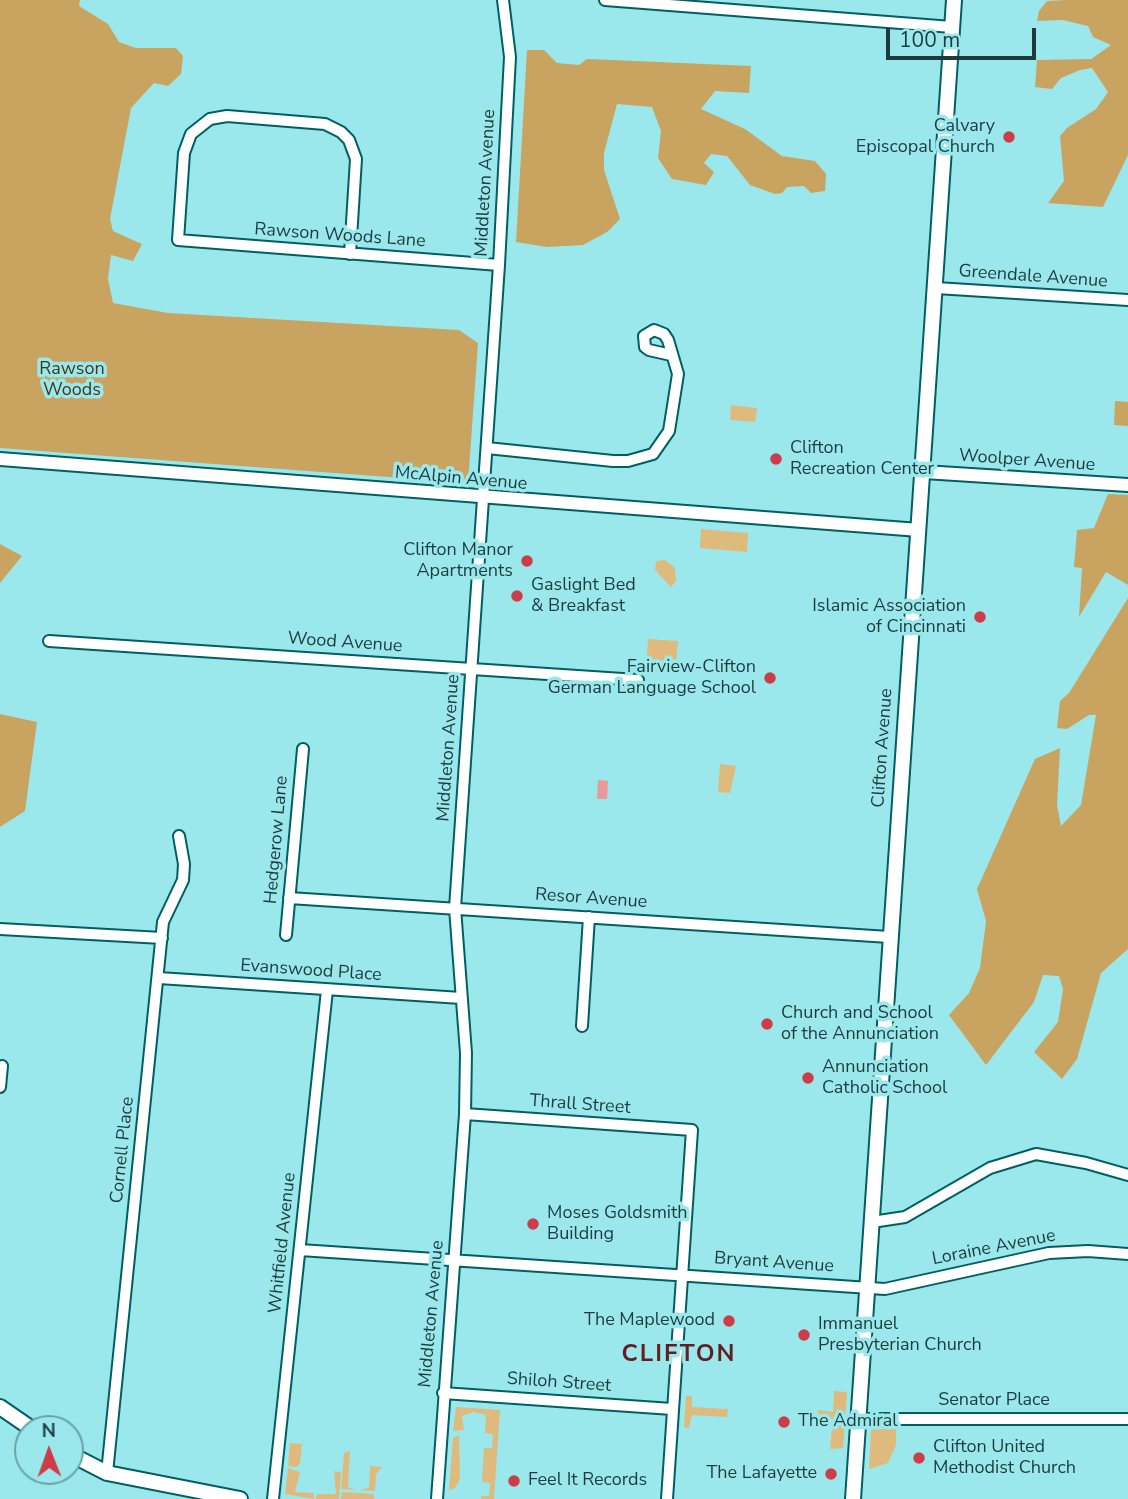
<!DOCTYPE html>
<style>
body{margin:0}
#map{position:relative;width:1128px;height:1499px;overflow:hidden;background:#9be8ec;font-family:"Nunito Sans",sans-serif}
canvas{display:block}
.north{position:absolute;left:14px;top:1415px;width:70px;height:70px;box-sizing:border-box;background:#9be8ec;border:2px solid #68a3a6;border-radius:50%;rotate:359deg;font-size:19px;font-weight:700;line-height:28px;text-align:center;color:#1c3c3e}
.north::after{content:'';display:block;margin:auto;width:24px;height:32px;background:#cd3d49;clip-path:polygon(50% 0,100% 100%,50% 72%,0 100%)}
.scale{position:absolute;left:886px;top:28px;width:150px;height:32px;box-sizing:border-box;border:4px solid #1c3c3e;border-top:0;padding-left:9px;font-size:21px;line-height:24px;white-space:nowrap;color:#1c3c3e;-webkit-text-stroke:5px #9be8ec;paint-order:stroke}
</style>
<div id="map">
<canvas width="1128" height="1499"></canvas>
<div class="north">N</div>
<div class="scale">100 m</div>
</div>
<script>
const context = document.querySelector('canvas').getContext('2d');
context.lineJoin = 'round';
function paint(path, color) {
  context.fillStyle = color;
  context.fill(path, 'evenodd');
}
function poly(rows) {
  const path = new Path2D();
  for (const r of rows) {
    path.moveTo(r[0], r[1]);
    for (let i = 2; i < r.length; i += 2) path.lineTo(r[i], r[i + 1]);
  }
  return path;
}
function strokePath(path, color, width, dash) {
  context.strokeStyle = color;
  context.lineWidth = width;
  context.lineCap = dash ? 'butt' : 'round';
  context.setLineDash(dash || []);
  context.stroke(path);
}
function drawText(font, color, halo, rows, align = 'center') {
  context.font = font + ' "Nunito Sans",sans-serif';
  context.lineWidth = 7;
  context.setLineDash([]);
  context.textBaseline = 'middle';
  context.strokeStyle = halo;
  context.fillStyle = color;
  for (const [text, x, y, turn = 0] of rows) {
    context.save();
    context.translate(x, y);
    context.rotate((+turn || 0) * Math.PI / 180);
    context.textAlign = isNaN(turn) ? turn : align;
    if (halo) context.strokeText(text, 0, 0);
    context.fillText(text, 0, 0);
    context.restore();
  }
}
const green = poly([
 [731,405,757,408,755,422,730,420],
 [701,529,748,533,747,552,700,548],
 [665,560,675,568,676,581,671,587,655,570,656,561],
 [648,639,678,641,675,674,646,672],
 [720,764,736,766,730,793,718,792],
 [834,1391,847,1392,845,1419,821,1419,817,1410,833,1412],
 [686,1396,692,1396,692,1407,728,1409,727,1417,692,1415,689,1428,684,1427],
 [456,1407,500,1410,494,1499,481,1499,481,1496,489,1496,490,1483,482,1482,484,1448,492,1448,493,1434,485,1433,486,1415,473,1412,462,1416,464,1430,453,1431],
 [822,1421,841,1423,845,1426,843,1448,830,1449,832,1427,816,1427],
 [871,1429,896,1429,896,1445,888,1463,869,1469],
 [459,1435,460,1479,455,1488,449,1490,453,1438],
 [290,1443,302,1444,300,1463,297,1467,288,1466],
 [350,1451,348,1487,356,1490,341,1489,344,1453],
 [370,1466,382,1467,376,1474,375,1491,359,1490,369,1488],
 [288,1468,300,1472,295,1492,314,1493,314,1499,285,1494],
 [334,1471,341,1472,339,1499,316,1499,317,1494,336,1494],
 [342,1492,374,1494,374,1499,341,1499]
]);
const forest = poly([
 [0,0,80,0,79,6,108,24,119,42,136,48,176,48,183,56,181,74,168,86,154,83,131,108,110,219,113,231,142,244,133,261,111,255,108,279,113,303,168,313,459,330,478,343,468,483,0,448],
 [1067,0,1128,0,1128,155,1103,207,1048,203,1064,181,1060,136,1067,128,1096,109,1108,92,1092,68,1080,70,1061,78,1052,89,1035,87,1037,60,1091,59,1111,45,1093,37,1088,26,1063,20,1037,21,1039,11,1047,1],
 [527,50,544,50,557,63,579,65,587,59,751,66,749,93,715,91,701,109,745,129,782,156,815,161,826,174,825,191,811,193,804,186,787,187,782,193,775,194,750,185,727,156,711,154,704,163,714,172,706,185,672,179,658,158,661,131,652,107,617,104,604,153,604,170,620,219,607,232,583,245,547,247,516,242],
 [1115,401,1128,402,1128,426,1114,425],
 [1108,494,1128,495,1128,585,1106,572,1079,617,1082,568,1074,567,1077,530,1094,528],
 [0,544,22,556,0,583],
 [1128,598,1128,949,1101,973,1077,1059,1062,1079,1034,1052,1058,1022,1063,989,1059,976,1043,975,1034,1002,986,1065,949,1015,969,993,980,968,986,921,977,889,1035,759,1060,748,1057,805,1061,826,1081,805,1096,715,1089,715,1067,729,1057,728,1060,701,1069,693],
 [0,714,37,722,25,811,0,827]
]);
const water = poly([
 [598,780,608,781,607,799,597,799]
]);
const minor = poly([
 [605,0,952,27],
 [350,254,356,159,349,140,341,132,325,124,227,116,210,119,191,134,184,153,178,240,499,265],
 [936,288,1128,300],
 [487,448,613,461,628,461,653,454,669,431,678,374,668,340,664,334,654,330,644,336,645,347,649,350,671,355],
 [49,641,638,680],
 [289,898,889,937],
 [0,929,162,938],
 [286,935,303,749],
 [159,978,461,998],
 [582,1026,589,917],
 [0,1087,2,1066],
 [465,1114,692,1130,667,1499],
 [872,1222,905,1217,990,1168,1036,1154,1086,1163,1128,1175],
 [300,1250,885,1289,1049,1253,1088,1251,1128,1254],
 [443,1393,672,1409],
 [859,1419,1128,1419],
 [107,1473,163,922,183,880,184,864,179,836],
 [273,1499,327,990],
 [437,1499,465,1114,466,1053,455,908,499,265,510,57,503,0]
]);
const tertiary = poly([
 [0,459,919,530],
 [924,472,1128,485]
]);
const secondary = poly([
 [0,1407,32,1429],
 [70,1454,107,1473,240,1499],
 [853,1499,954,0]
]);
const markers = [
 [1009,137,7,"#cd3d49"],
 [776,459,7,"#cd3d49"],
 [527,561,7,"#cd3d49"],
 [517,596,7,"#cd3d49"],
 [980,617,7,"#cd3d49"],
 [770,678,7,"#cd3d49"],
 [767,1024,7,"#cd3d49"],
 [808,1078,7,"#cd3d49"],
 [533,1224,7,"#cd3d49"],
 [729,1321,7,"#cd3d49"],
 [804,1335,7,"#cd3d49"],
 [784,1422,7,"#cd3d49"],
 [919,1458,7,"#cd3d49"],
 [831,1474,7,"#cd3d49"],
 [514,1481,7,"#cd3d49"]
];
const poiNames = [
 ["Calvary",995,127,"right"],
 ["Episcopal Church",995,148,"right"],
 ["Clifton",790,449],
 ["Recreation Center",790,470],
 ["Clifton Manor",513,551,"right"],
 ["Apartments",513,572,"right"],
 ["Gaslight Bed",531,586],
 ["& Breakfast",531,607],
 ["Islamic Association",966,607,"right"],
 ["of Cincinnati",966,628,"right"],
 ["Fairview-Clifton",756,668,"right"],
 ["German Language School",756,689,"right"],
 ["Church and School",781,1014],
 ["of the Annunciation",781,1035],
 ["Annunciation",822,1068],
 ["Catholic School",822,1089],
 ["Moses Goldsmith",547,1214],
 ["Building",547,1235],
 ["The Maplewood",715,1321,"right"],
 ["Immanuel",818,1325],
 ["Presbyterian Church",818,1346],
 ["The Admiral",798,1422],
 ["Clifton United",933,1448],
 ["Methodist Church",933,1469],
 ["The Lafayette",817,1474,"right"],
 ["Feel It Records",528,1481]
];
const streetNames = [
 ["Middleton Avenue",486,183,-87],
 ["Rawson Woods Lane",340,236,4],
 ["Greendale Avenue",1033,277,4],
 ["Woolper Avenue",1027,461,4],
 ["McAlpin Avenue",461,479,5],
 ["Wood Avenue",345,643,4],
 ["Middleton Avenue",449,748,-86],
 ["Clifton Avenue",883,748,-86],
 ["Hedgerow Lane",277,840,-85],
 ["Resor Avenue",591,899,4],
 ["Evanswood Place",311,971,4],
 ["Thrall Street",580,1105,4],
 ["Cornell Place",123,1150,-84],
 ["Whitfield Avenue",283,1243,-84],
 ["Loraine Avenue",994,1248,-11],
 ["Bryant Avenue",774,1263,4],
 ["Middleton Avenue",432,1314,-85],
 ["Shiloh Street",559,1383,4],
 ["Senator Place",994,1401]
];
const parkNames = [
 ["Rawson",72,370],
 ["Woods",72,391]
];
const districtNames = [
 ["CLIFTON",679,1355]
];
paint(green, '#deba7c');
paint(forest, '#c9a360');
paint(water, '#e99998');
strokePath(minor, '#005f64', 14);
strokePath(tertiary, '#005f64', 16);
strokePath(secondary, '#005f64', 18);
strokePath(minor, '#fff', 10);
strokePath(tertiary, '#fff', 12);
strokePath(secondary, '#fff', 14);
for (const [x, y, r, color] of markers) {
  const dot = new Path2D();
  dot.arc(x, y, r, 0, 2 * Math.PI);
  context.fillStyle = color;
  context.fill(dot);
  strokePath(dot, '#9be8ec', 2.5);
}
drawText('18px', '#1c3c3e', '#9be8ec', poiNames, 'left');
drawText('18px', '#1c3c3e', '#9be8ec', streetNames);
drawText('18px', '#463618', '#9be8ec', parkNames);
context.letterSpacing = '2px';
drawText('bold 24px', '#641e23', '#9be8ec', districtNames);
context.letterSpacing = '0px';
</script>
